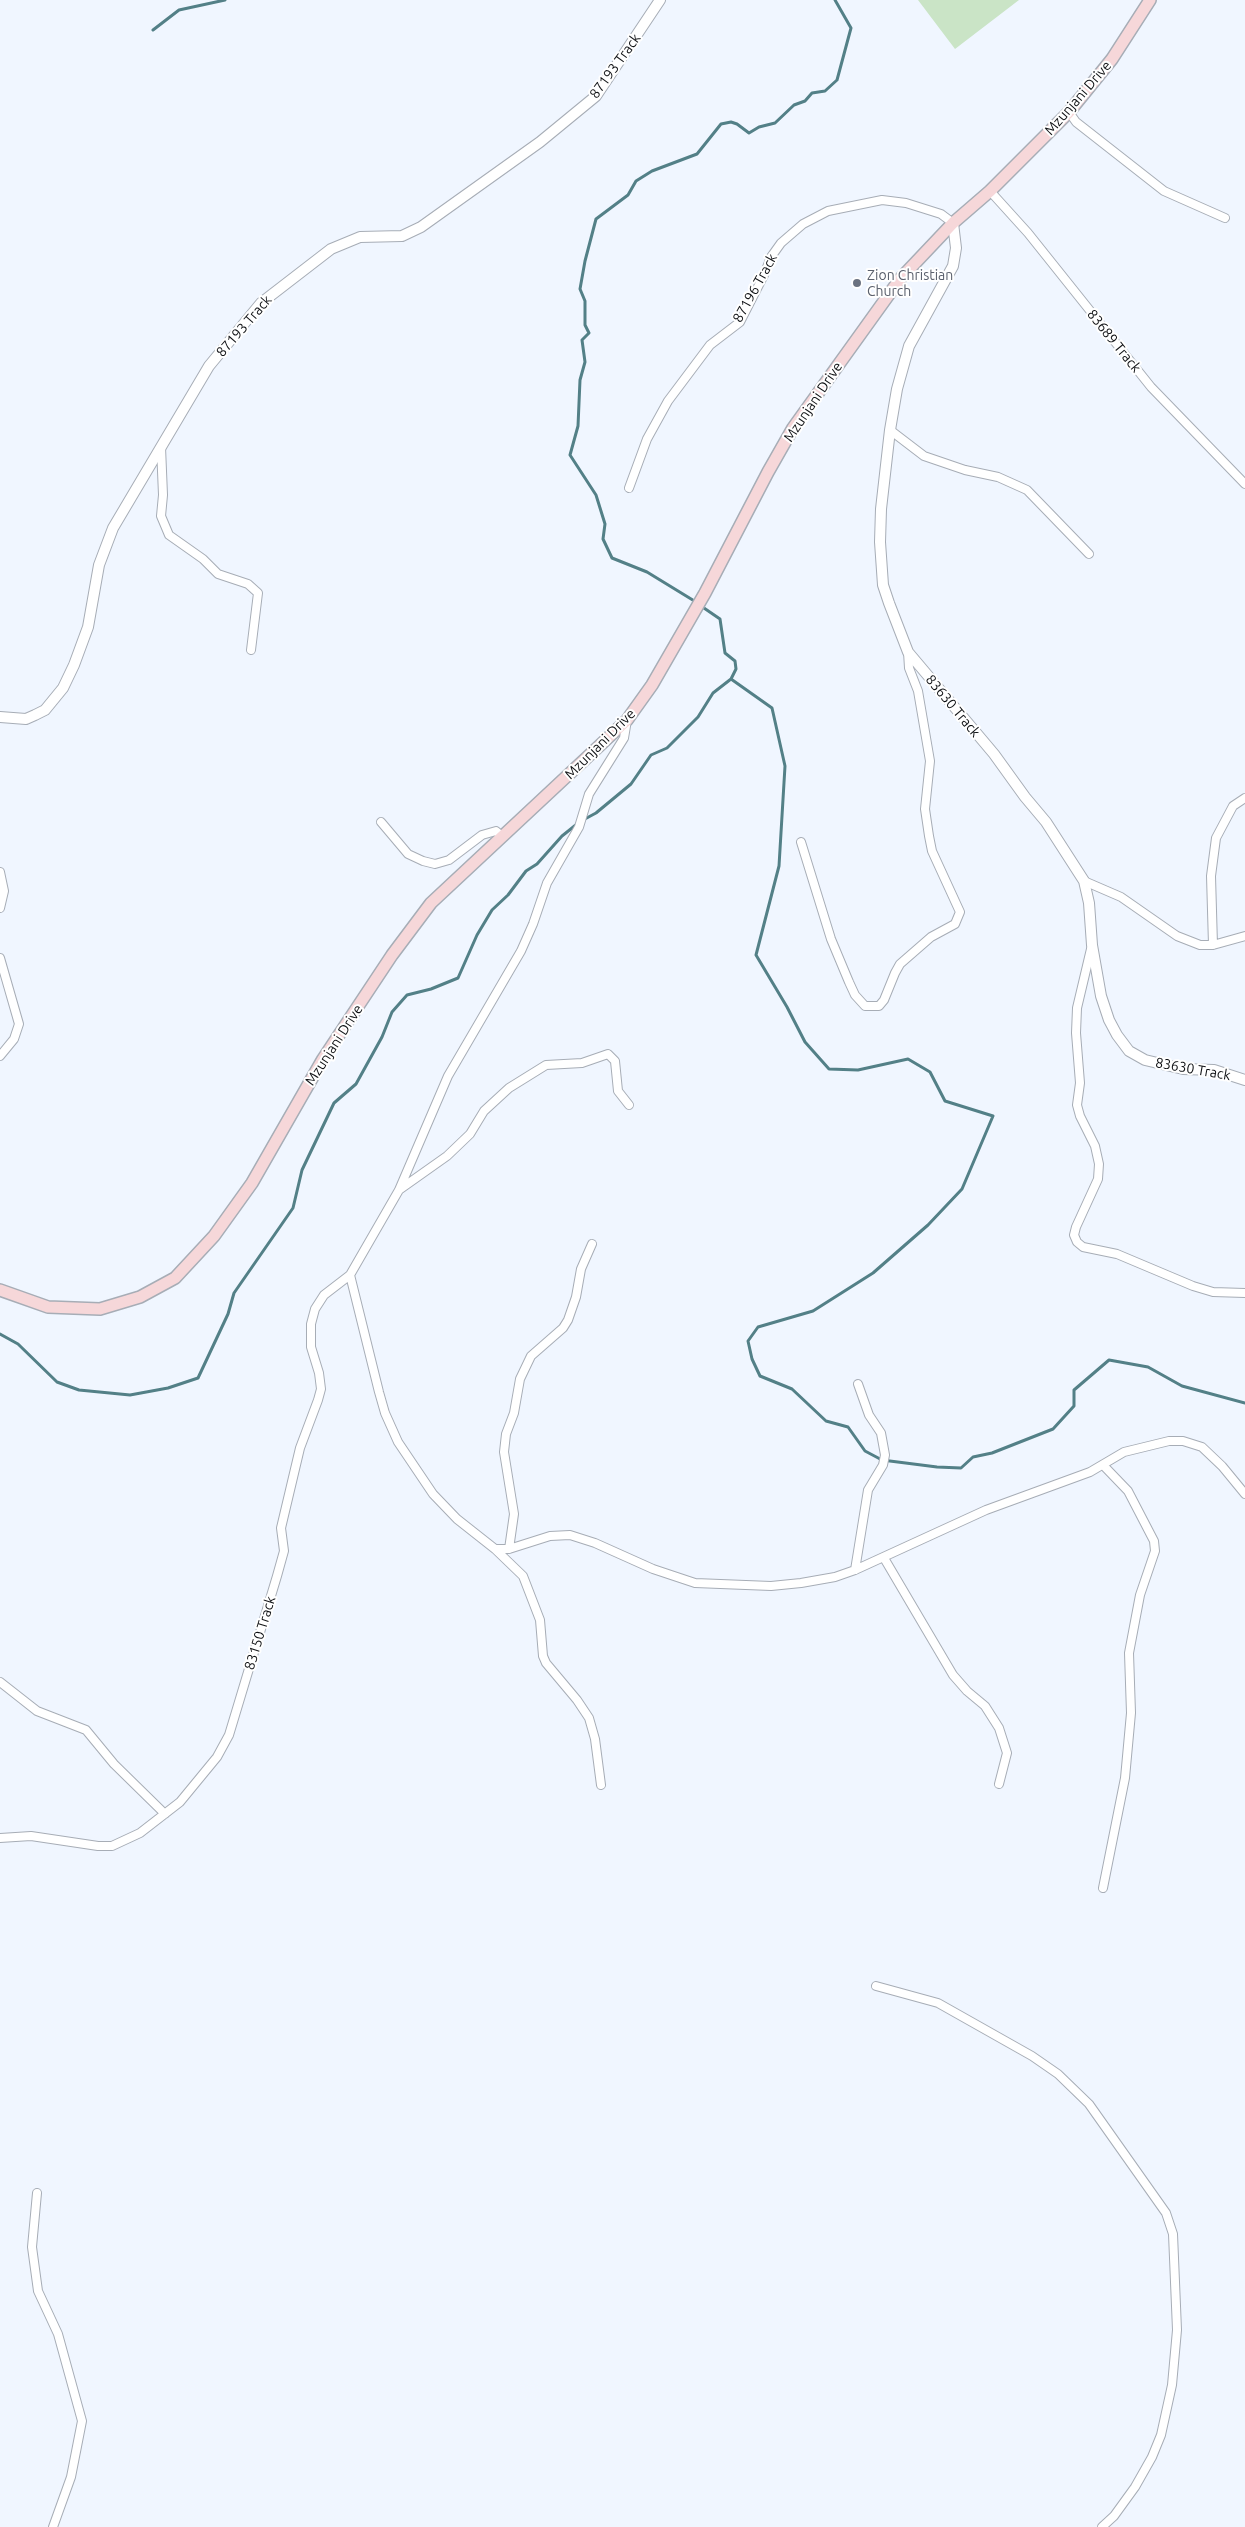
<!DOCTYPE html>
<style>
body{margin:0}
canvas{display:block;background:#f0f6ff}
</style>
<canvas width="1245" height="2527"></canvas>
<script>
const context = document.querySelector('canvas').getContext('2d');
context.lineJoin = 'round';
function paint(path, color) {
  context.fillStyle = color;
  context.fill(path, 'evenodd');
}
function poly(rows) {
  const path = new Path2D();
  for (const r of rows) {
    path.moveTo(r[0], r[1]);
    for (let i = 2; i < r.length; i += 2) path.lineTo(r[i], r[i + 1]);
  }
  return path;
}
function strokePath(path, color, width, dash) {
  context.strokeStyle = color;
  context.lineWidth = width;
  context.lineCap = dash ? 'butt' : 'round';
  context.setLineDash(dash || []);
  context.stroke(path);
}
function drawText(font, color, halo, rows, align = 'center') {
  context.font = font + ' Ubuntu,sans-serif';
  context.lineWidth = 4;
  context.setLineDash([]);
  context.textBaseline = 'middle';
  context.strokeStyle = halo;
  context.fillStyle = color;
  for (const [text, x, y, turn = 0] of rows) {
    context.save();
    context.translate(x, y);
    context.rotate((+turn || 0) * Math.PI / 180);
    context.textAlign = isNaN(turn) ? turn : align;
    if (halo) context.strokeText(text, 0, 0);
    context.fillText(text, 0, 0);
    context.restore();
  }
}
const green = poly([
 [918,0,1019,0,955,49]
]);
const stream = poly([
 [153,30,179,10,225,0],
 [696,602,647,572,612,558,603,539,605,524,596,495,570,455,578,426,580,380,585,362,582,340,589,333,585,325,585,301,580,289,585,261,596,219,628,195,636,181,652,171,697,154,721,124,731,122,737,124,749,133,759,127,775,123,794,105,805,101,812,93,825,91,837,80,851,28,835,0],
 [731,679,772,708,785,766,779,866,756,955,787,1007,805,1042,829,1069,858,1070,908,1059,930,1072,945,1101,993,1116,962,1189,928,1225,873,1273,813,1311,758,1327,748,1341,752,1359,760,1376,792,1389,826,1421,848,1427,865,1451,882,1460,937,1467,961,1468,973,1457,992,1453,1053,1429,1074,1406,1074,1390,1109,1360,1148,1367,1182,1386,1245,1403],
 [583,820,596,813,631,784,651,755,667,748,698,717,713,693,731,679,736,669,735,661,725,653,720,619,701,606],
 [0,1334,18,1344,57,1382,79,1390,130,1395,168,1388,198,1378,228,1314,234,1293,293,1208,302,1170,334,1103,356,1084,382,1037,392,1012,407,995,431,989,458,978,477,935,492,910,508,895,526,871,537,864,562,836,577,824]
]);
const minor = poly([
 [1069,112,1076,122,1164,191,1225,218],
 [990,191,1028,233,1151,387,1245,484],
 [890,430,924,456,965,470,998,477,1027,490,1089,554],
 [161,447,163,495,161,516,169,535,203,559,218,574,248,584,258,593,251,650],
 [629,488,647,439,668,401,710,345,740,322,764,275,771,257,781,243,803,224,828,211,882,200,906,203,941,214,953,223],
 [381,822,408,854,423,861,435,864,449,860,482,835,496,831,502,836],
 [801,842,831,939,849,982,855,995,865,1006,879,1006,884,1000,895,973,900,964,931,937,955,924,960,912,932,851,929,836,925,809,930,761,918,691,909,668,908,652],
 [0,872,4,891,0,908],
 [1084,881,1121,897,1177,936,1200,945,1213,945,1211,876,1216,838,1233,806,1245,798],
 [1213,945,1245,936],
 [1091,949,1077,1008,1076,1033,1080,1083,1077,1105,1080,1116,1095,1146,1099,1164,1098,1179,1076,1227,1074,1235,1077,1242,1083,1247,1117,1254,1193,1286,1213,1292,1245,1293],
 [0,958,19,1024,14,1039,0,1056],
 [399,1190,447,1156,470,1134,484,1111,509,1088,546,1065,582,1063,608,1054,615,1061,618,1091,629,1105],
 [350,1275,379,1392,385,1413,398,1442,433,1494,457,1519,495,1549],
 [1103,1465,1128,1491,1154,1541,1155,1551,1140,1595,1129,1653,1131,1713,1125,1778,1103,1888],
 [509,1549,514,1514,504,1452,506,1434,514,1413,520,1379,531,1356,563,1328,568,1320,576,1297,581,1269,592,1244],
 [884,1558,953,1675,967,1691,985,1706,999,1728,1007,1753,999,1784],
 [855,1570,868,1490,883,1465,885,1455,881,1433,869,1415,858,1384],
 [0,1682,37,1711,86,1730,114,1764,165,1814],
 [601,1785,595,1739,589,1718,577,1700,546,1663,543,1656,540,1620,523,1576,495,1549,509,1549,550,1536,570,1535,595,1543,653,1569,695,1583,771,1586,801,1583,835,1577,855,1570,986,1510,1090,1472,1124,1452,1169,1441,1183,1441,1202,1447,1222,1466,1245,1494],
 [0,1838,31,1836,98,1846,112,1846,140,1833,180,1802,217,1757,229,1735,277,1576,284,1551,281,1528,300,1448,318,1400,321,1389,319,1373,311,1347,311,1324,315,1309,324,1295,350,1275,399,1190,448,1076,521,951,533,924,547,883,579,827,589,794,624,738,627,720],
 [876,1986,938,2003,1032,2056,1058,2074,1089,2104,1166,2213,1173,2234,1177,2330,1172,2385,1161,2435,1152,2457,1135,2487,1114,2516,1102,2527],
 [37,2193,32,2247,38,2291,58,2334,82,2421,71,2477,53,2527]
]);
const tertiary = poly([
 [953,223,956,248,953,266,909,346,897,389,890,430,881,509,880,542,883,585,889,603,908,652,994,754,1025,797,1046,822,1084,881,1089,903,1092,945,1101,996,1109,1020,1117,1035,1129,1051,1145,1060,1183,1069,1214,1070,1245,1080],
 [0,717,26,719,35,715,45,710,63,688,74,665,88,627,99,565,113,528,209,366,261,303,331,249,360,237,402,236,421,227,540,142,596,96,660,0]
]);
const secondary = poly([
 [0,1290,48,1307,100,1309,140,1297,175,1278,214,1236,252,1183,323,1059,392,955,431,903,627,720,652,685,705,593,768,472,793,428,900,279,953,223,990,191,1069,112,1112,59,1150,0]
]);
const markers = [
 [857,283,5,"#6b7280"]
];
const streetNames = [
 ["87193 Track",615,66,-54],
 ["Mzunjani Drive",1078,98,-49],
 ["87196 Track",755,288,-61],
 ["87193 Track",244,326,-49],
 ["83689 Track",1114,341,51],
 ["Mzunjani Drive",813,402,-56],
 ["83630 Track",953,706,50],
 ["Mzunjani Drive",600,744,-45],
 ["Mzunjani Drive",334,1045,-57],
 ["83630 Track",1193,1069,10],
 ["83150 Track",260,1633,-73]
];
const worshipNames = [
 ["Zion Christian",867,275],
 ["Church",867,291]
];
paint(green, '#cae4c6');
strokePath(stream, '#538087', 3);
strokePath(minor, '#a7adb6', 10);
strokePath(tertiary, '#a7adb6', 12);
strokePath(secondary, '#a7adb6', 14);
strokePath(minor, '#fff', 8);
strokePath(tertiary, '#fff', 10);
strokePath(secondary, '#f6d7d9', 11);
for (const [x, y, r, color] of markers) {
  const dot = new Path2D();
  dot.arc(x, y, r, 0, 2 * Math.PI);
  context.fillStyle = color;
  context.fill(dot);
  strokePath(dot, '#fff', 2);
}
drawText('14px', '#0f1114', '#fff', streetNames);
drawText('14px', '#5b616d', '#fff', worshipNames, 'left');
</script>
